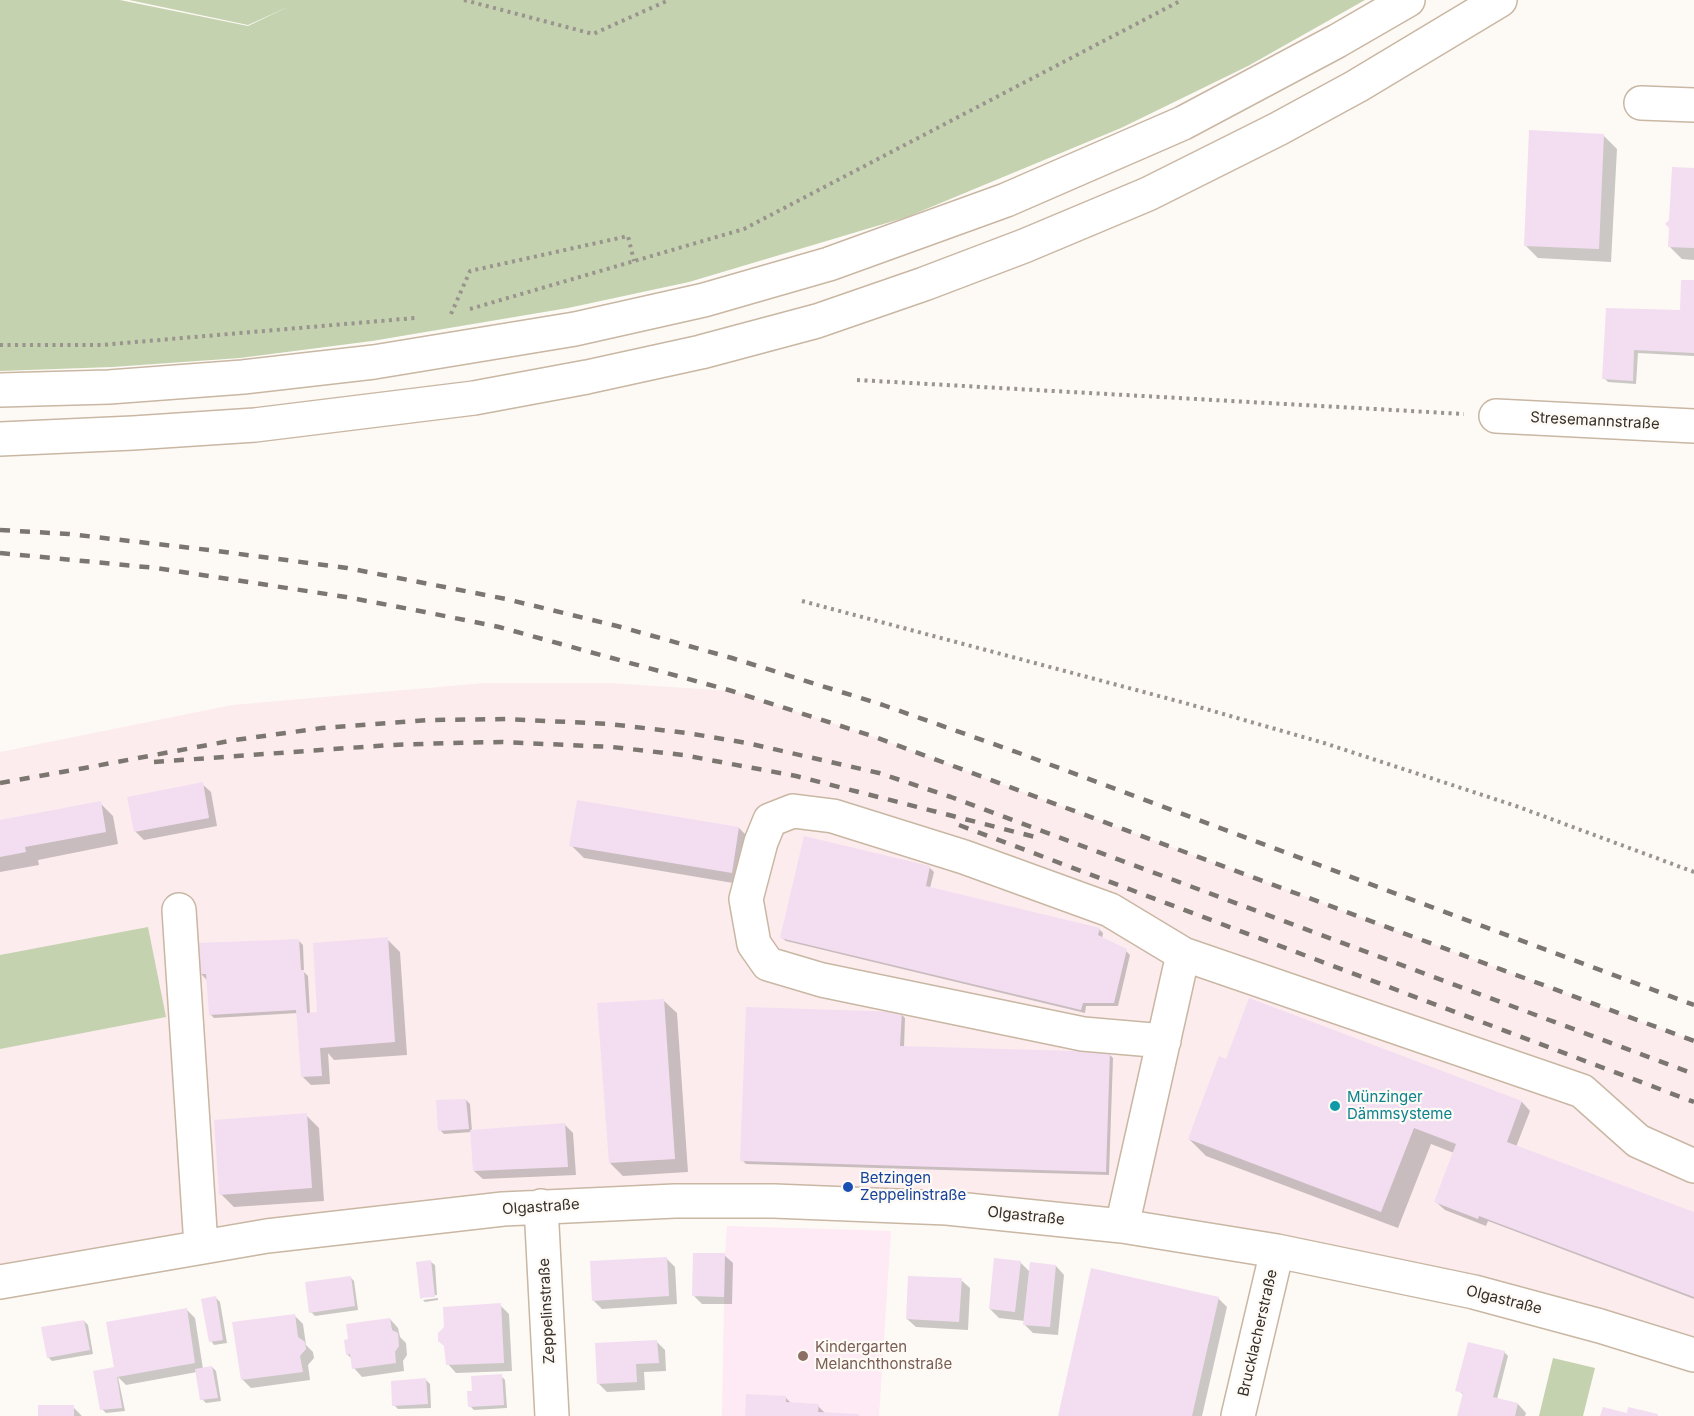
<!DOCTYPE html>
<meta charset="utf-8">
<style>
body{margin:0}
canvas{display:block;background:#fdf9f5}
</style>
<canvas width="1694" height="1416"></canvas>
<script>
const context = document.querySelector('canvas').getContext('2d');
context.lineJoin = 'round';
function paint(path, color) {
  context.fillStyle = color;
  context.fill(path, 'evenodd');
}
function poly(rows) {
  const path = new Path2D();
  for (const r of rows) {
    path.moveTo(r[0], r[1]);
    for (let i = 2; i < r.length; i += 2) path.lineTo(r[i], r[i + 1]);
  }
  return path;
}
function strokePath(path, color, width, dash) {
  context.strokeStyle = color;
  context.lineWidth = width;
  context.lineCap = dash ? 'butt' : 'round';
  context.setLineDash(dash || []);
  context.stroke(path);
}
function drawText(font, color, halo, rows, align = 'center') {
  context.font = font + ' Inter,sans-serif';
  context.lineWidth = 4.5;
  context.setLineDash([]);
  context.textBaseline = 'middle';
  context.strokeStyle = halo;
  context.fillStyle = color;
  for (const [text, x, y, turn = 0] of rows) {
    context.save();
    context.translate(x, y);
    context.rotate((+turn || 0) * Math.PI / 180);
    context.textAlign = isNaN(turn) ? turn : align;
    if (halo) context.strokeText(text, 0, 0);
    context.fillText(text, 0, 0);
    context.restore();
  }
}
const industrial = poly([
 [485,683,609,683,732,691,875,737,1694,1041,1694,1355,1277,1251,675,1201,0,1282,0,752,232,705]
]);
const education = poly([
 [727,1226,891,1231,879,1416,722,1416,725,1253]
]);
const green = poly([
 [0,0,120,0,248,26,290,6,248,25,129,0,1365,0,1248,66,1121,128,907,217,689,282,568,308,372,341,240,358,112,367,0,371],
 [148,927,166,1017,0,1049,0,955],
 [1553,1358,1595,1368,1583,1416,1539,1416]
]);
const shadow = poly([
 [1604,136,1617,149,1611,262,1538,258,1525,245],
 [1694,170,1694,260,1682,259,1669,246],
 [1694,282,1694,356,1638,353,1636,384,1608,382,1604,378,1608,309,1684,312],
 [202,784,211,792,217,826,144,840,135,831],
 [100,803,113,816,118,844,38,860,39,865,0,872,0,821],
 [739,828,752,841,745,885,584,858,571,845],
 [930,868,934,872,930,888,1099,929,1103,933,1102,939,1126,951,1130,955,1118,1006,1086,1006,1085,1013,786,941,782,938],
 [387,939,400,952,407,1055,334,1060,328,1053,330,1084,311,1085,302,1076,298,1013,214,1018,210,1014,208,981,201,974,299,941,303,945,304,972,308,976,310,1014,319,1016],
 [663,1000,677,1013,688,1172,623,1176,610,1163],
 [1250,1000,1522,1102,1530,1111,1516,1147,1694,1214,1694,1299,1488,1221,1486,1226,1445,1210,1436,1202,1454,1153,1431,1144,1398,1228,1206,1156,1189,1139,1227,1061],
 [901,1014,905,1018,904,1048,1109,1054,1113,1058,1109,1175,746,1164,742,1160],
 [466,1100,470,1104,472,1132,565,1125,573,1133,576,1175,483,1179,474,1171,472,1132,444,1134,440,1130],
 [306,1115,319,1128,324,1201,234,1207,221,1194],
 [724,1255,733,1263,732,1304,702,1304,694,1296],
 [666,1258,675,1267,677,1304,602,1309,593,1300],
 [431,1262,435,1265,437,1295,422,1297,422,1299,421,1298],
 [1020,1262,1031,1273,1056,1266,1064,1275,1058,1335,1033,1333,1024,1324,1025,1321,999,1318,990,1309],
 [350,1277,354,1281,358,1310,315,1316,311,1312],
 [961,1280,970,1288,968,1330,916,1327,907,1319],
 [216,1298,220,1302,227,1343,214,1345,211,1341],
 [438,1298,438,1300,425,1302,423,1300],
 [1218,1298,1227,1307,1202,1416,1059,1416],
 [500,1305,509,1314,512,1371,456,1373,448,1364],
 [186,1309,195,1318,203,1369,212,1367,216,1371,221,1401,206,1403,202,1399,197,1372,126,1385,118,1377,125,1411,106,1413,102,1409,116,1369],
 [294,1315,303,1324,306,1345,313,1352,314,1358,308,1365,310,1380,251,1388,242,1379],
 [390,1319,398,1328,400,1337,406,1343,407,1355,403,1361,404,1371,362,1377,354,1368,352,1359,347,1354],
 [84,1321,88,1325,93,1354,52,1361,48,1357],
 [656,1341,665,1350,666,1371,644,1372,645,1390,607,1392,598,1383],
 [1504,1352,1508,1356,1497,1399,1518,1404,1526,1413,1525,1416,1459,1416,1464,1395,1457,1390],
 [501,1376,505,1380,507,1408,474,1410,470,1406],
 [426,1380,430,1384,431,1408,398,1409,394,1405],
 [786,1398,792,1404,818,1406,826,1414,856,1416,747,1416],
 [73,1407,82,1416,39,1416]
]);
const building = poly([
 [1529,130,1604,134,1599,249,1524,246],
 [1672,167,1694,168,1694,248,1668,247,1669,228,1665,224,1669,220],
 [1681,280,1694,280,1694,353,1634,350,1633,381,1602,379,1606,308,1680,310],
 [203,782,209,818,134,832,127,797],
 [577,800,739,827,732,873,569,846],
 [101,801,106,832,25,847,26,852,0,857,0,820],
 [804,836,930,866,926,886,1100,928,1098,935,1127,949,1114,1003,1083,1003,1081,1010,780,938],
 [388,937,395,1042,320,1048,322,1076,301,1077,296,1010,209,1015,206,974,199,974,198,943,299,939,301,970,304,970,307,1013,317,1012,313,943],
 [1249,998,1522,1101,1507,1142,1694,1212,1694,1297,1479,1216,1478,1219,1434,1202,1456,1144,1414,1128,1381,1212,1188,1139,1219,1056,1226,1059],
 [664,999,675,1159,609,1163,597,1003],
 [746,1007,902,1012,900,1046,1110,1052,1106,1172,740,1161],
 [466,1099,469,1129,438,1131,436,1100],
 [307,1113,312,1188,219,1195,214,1120],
 [565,1123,568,1167,473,1171,470,1130],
 [693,1253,725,1253,724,1297,692,1296],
 [667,1257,669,1296,592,1301,590,1261],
 [994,1258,1021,1261,1015,1312,989,1309],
 [431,1260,435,1297,420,1298,416,1262],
 [1030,1262,1056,1265,1050,1327,1023,1325],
 [1091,1268,1219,1297,1192,1416,1058,1416],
 [351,1276,355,1306,309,1313,305,1282],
 [908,1276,962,1278,959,1322,906,1319],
 [216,1296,223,1340,209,1342,201,1299],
 [501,1303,504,1363,446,1365,444,1346,438,1341,438,1333,444,1327,443,1307],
 [187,1308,195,1363,117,1377,122,1408,100,1410,93,1371,114,1367,106,1322],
 [295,1314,298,1337,305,1342,306,1349,300,1356,303,1372,241,1380,232,1322],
 [390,1318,392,1330,398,1333,399,1346,395,1352,396,1363,352,1369,350,1354,346,1355,344,1340,348,1339,346,1324],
 [84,1320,90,1350,47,1358,41,1327],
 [657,1340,659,1363,636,1364,637,1382,597,1384,595,1343],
 [1468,1342,1505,1351,1493,1397,1518,1403,1515,1416,1457,1416,1463,1393,1455,1391],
 [212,1366,218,1398,200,1400,195,1369],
 [502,1374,504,1405,468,1407,467,1391,472,1391,471,1376],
 [426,1378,428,1404,392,1406,391,1381],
 [746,1394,786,1396,786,1402,819,1404,818,1412,859,1414,859,1416,745,1416],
 [38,1405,74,1405,74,1416,38,1416],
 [1603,1407,1627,1413,1628,1407,1658,1414,1658,1416,1600,1416]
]);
const path = poly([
 [464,0,593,34,669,0],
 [470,309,744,229,1182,0],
 [451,314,470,271,628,236,634,261],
 [0,345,101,345,415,318],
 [857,380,1464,414],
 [802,601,1185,703,1324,743,1516,806,1694,872]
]);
const minor = poly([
 [1641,103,1694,105],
 [1496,416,1694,426],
 [179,910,201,1246],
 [1164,1041,1083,1034,822,980,768,964,754,944,746,899,761,842,770,820,793,811,833,816,964,857,1110,910,1183,954],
 [541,1206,552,1416],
 [1122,1226,1183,954,1582,1091,1638,1141,1694,1166],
 [0,1282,267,1236,503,1209,675,1201,774,1201,947,1208,1122,1226,1277,1251,1474,1292,1600,1326,1694,1355],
 [1238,1416,1277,1251]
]);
const highway = poly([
 [0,390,109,387,243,377,374,362,575,329,704,300,829,264,1006,200,1183,123,1337,41,1408,0],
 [0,439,133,433,255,425,474,398,587,377,701,352,817,321,924,284,1024,246,1148,194,1278,129,1357,86,1500,0]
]);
const rail = poly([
 [0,530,69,534,209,550,347,568,506,599,617,626,732,658,883,705,1019,753,1694,1005],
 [0,553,156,568,346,597,425,612,499,627,732,691,875,737,1694,1041],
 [154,762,390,745,450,743,502,742,612,747,683,755,796,776,1043,839],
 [79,769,235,740,322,728,427,720,506,719,609,724,687,733,747,743,879,773,951,797,1694,1074],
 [0,783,85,768],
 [959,825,1694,1102]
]);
const markers = [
 [1335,1106,6,"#0f9aa8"],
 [848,1187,6,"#1a4fb4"],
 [803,1356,6,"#8d6e63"]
];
const streetNames = [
 ["Stresemannstraße",1595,421,3],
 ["Olgastraße",541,1207,-4],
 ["Olgastraße",1026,1216,6],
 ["Olgastraße",1504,1300,14],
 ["Zeppelinstraße",547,1311,-93],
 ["Brucklacherstraße",1258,1333,-77]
];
const cultureNames = [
 ["Münzinger",1347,1097],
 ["Dämmsysteme",1347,1114]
];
const transitNames = [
 ["Betzingen",860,1178],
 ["Zeppelinstraße",860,1195]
];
const educationNames = [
 ["Kindergarten",815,1347],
 ["Melanchthonstraße",815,1364]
];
paint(industrial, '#fcecee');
paint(education, '#fdeaf4');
paint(green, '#c5d2af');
paint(shadow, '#0003');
paint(building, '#f3def1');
strokePath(minor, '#c9b7a3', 36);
strokePath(highway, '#c9b7a3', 36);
strokePath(path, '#99948e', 4, [3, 4.5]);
strokePath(minor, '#fff', 33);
strokePath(highway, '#fff', 33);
strokePath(rail, '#7c7670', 4.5, [10, 10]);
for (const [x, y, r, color] of markers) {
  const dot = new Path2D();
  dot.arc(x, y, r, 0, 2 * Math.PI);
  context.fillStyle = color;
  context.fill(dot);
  strokePath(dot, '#fdf9f5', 2);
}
drawText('15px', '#362f28', '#fdf9f5', streetNames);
drawText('15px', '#0d838f', '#fdf9f5', cultureNames, 'left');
drawText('15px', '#164399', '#fdf9f5', transitNames, 'left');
drawText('15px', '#785e54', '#fdf9f5', educationNames, 'left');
</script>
